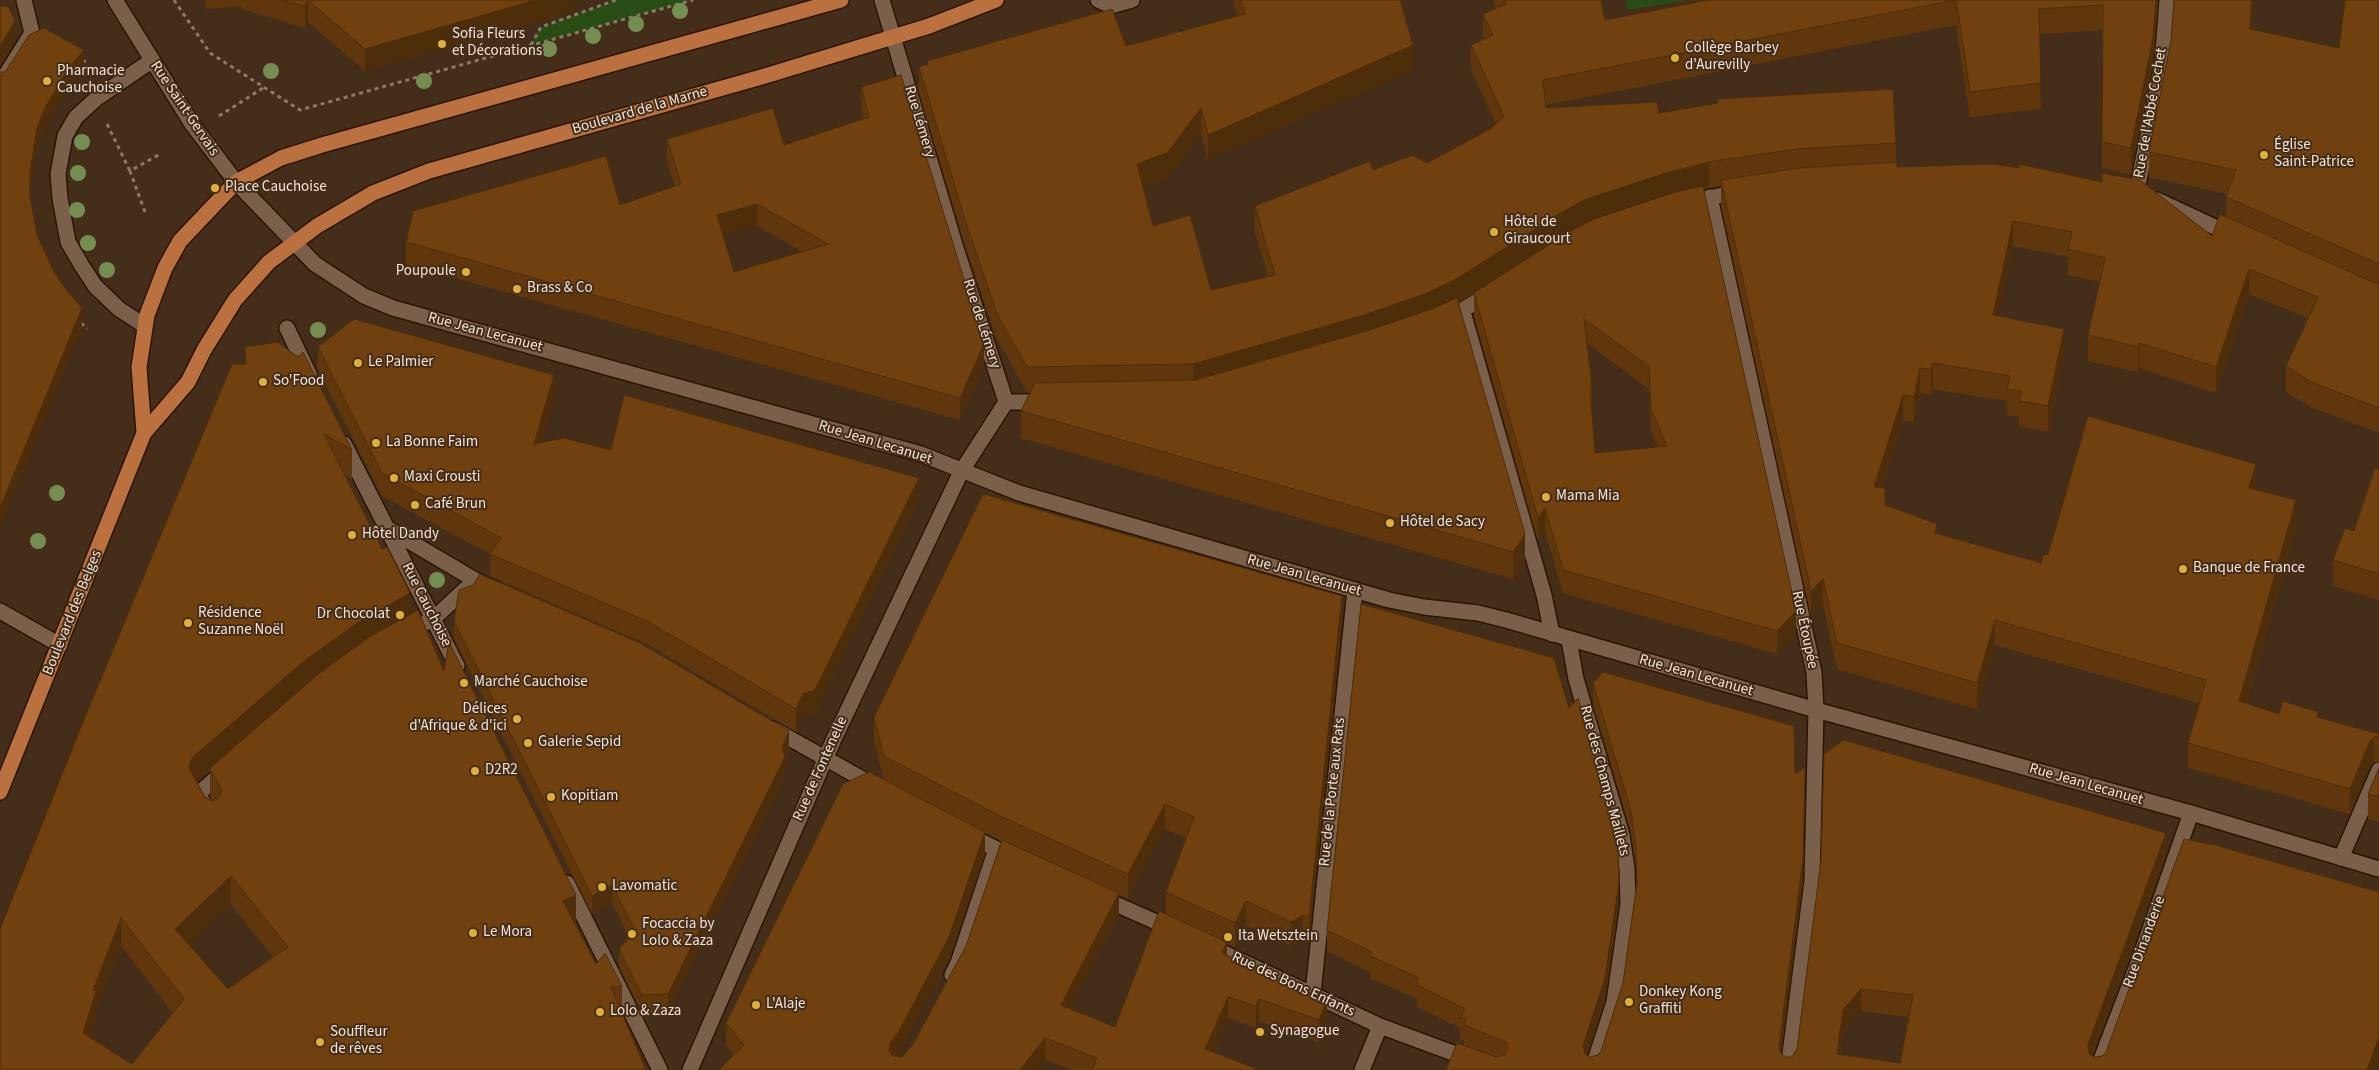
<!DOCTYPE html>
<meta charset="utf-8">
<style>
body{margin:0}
canvas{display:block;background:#452e19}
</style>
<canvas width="2379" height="1070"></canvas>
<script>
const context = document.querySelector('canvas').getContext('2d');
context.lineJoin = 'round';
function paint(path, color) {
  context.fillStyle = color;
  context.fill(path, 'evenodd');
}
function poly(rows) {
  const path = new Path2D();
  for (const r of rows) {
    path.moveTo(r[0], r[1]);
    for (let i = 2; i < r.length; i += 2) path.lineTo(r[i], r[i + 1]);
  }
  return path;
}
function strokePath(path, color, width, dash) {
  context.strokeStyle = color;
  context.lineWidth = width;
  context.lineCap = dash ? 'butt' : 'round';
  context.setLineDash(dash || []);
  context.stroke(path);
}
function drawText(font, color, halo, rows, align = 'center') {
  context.font = font + ' "Source Sans 3",sans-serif';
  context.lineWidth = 4;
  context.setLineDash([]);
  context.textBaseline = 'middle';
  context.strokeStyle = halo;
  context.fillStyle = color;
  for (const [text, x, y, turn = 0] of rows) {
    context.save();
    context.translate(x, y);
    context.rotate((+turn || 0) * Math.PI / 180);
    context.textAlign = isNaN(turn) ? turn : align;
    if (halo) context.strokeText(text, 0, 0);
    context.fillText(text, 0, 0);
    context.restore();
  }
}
const green = poly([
 [616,0,693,0,531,45,541,27],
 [1626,0,1689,0,1627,10]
]);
const path = poly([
 [174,0,210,53,300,110,693,0],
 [531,45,541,27,616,0],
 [82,60,86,62,89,71],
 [219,116,263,88],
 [107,124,130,171],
 [145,212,130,171,160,154],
 [81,323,87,329]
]);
const service = poly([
 [0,84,32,33,24,0]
]);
const pedestrian = poly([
 [287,328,309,374],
 [344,444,457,666],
 [385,527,475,580,494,589],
 [425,623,433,619,472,583],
 [1569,640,1576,679,1622,835,1627,869,1628,904,1614,1002,1592,1070],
 [773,729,875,786],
 [206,807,198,794,224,771],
 [966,834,1015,858],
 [567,883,660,1070],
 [1102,898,1172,929],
 [1209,946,1380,1026,1499,1070],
 [952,975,958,963,996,849],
 [1313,993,1355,590],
 [1362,1070,1380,1026],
 [1788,1070,1812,881,1816,710],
 [2097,1070,2137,966,2191,813]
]);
const minor = poly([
 [882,0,955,245,1006,402],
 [1098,0,1111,6,1132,0],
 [2136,195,2162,65,2167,0],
 [1710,197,1814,672,1816,710],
 [2157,200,2234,236],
 [1686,203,1741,191],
 [1463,312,1544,595,1552,634],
 [1445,320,1490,294],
 [145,326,119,309,95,286,82,266,68,242,60,198,58,174,65,136,76,117,97,98,151,61],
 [1006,402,1046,402],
 [2341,858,2379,770],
 [690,1070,833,741,961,472,1006,402]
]);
const tertiary = poly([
 [115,0,192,124,236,182,315,264,364,296,393,308,921,454,1019,493,1389,600,1424,607,1478,613,1506,620,1816,710,2191,813,2379,869],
 [0,611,60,645]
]);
const primary = poly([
 [144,433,139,367,147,315,165,268,180,241,236,182,281,158,322,145,841,0],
 [0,792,144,433,188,382,204,350,235,300,269,262,317,226,373,193,429,171,765,76,929,26,996,0]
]);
const trees = [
 [680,11],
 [636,24],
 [593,36],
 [549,49],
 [271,71],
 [424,81],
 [82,142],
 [78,173],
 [77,210],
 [88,243],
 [107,270],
 [318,330],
 [57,493],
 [38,541],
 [437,580]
];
const wall = poly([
 [205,0,575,0,575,8,553,17,365,71,308,22,305,28,242,9,242,6,206,9],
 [1233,0,1400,0,1413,70,1208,160,1201,133,1167,179,1143,187,1153,226,1211,290,1268,277,1255,232,1255,206,1373,170,1427,163,1490,129,1496,124,1471,70,1471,45,1483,40,1483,14,1496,8,1493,0,1601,0,1605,20,1708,0,2158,0,2153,64,2131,174,2102,168,2103,30,2039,34,2041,109,1970,117,1956,25,1546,105,1546,108,1659,113,1896,143,1896,162,1897,167,2212,236,2226,217,2226,197,2227,194,2149,177,2149,152,2171,40,2174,0,2254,0,2252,30,2339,48,2379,0,2379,433,2311,407,2286,392,2286,366,2308,318,2249,294,2216,393,2139,368,2138,372,2088,361,2088,335,2100,282,2068,275,2068,257,2013,246,1998,316,2064,354,2048,432,2019,426,2019,416,2007,415,2007,401,1933,389,1931,395,1920,393,1914,422,1903,420,1882,487,1885,505,1937,534,2041,563,2048,555,2256,489,2296,526,2246,704,2279,714,2318,717,2379,734,2379,762,2374,762,2370,766,2350,814,2188,768,2188,743,2199,703,1995,645,1977,709,1837,669,1823,604,1811,617,1721,205,1721,186,1704,189,1796,634,1777,654,1563,593,1545,531,1538,541,1474,316,1474,294,1459,304,1525,562,1513,579,1021,438,1021,411,1030,392,1027,392,997,339,964,242,919,92,919,67,927,65,927,61,1126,46,1238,16],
 [1587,343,1649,389,1651,432,1658,447,1595,453,1592,409,1592,386],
 [861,87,984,366,960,420,406,264,406,242,620,205,675,186,667,161,667,139,784,145,864,119,861,108],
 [757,226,803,252,734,272,723,235],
 [245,347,352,450,352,479,344,474,410,614,444,671,576,923,575,924,596,964,622,986,622,1012,646,1070,0,1070,245,364],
 [210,771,210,796,212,801,205,797,197,782],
 [231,905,273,957,228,989,189,944],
 [121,946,173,1013,132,1064,90,1038,96,1020,96,1011],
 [318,347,554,398,541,442,611,450,919,500,815,713,803,716,796,732,649,645,490,576,490,554,382,496,318,369],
 [2379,470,2379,600,2333,586,2333,560,2354,531],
 [454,621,789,749,785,760,785,775,668,1012,642,1013,619,967,619,949,629,937,612,903,592,914,454,639],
 [1342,621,1309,943,1303,940,1291,946,1246,925,1235,947,1227,944,1227,955,1327,1021,1319,1042,1259,1021,1256,1028,1228,1018,1214,1052,1260,1070,1072,1070,1045,1060,734,1055,726,1045,726,1023,884,779,874,741,874,717],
 [1165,829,1186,838,1166,892,1166,915,1115,1027,1070,1009,1119,915,1119,895,1128,899],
 [985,832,1001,841,966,946,913,1044,902,1057,897,1056,949,959,985,854],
 [1593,683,1795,774,1805,789,1803,880,1781,1053,1786,1057,1792,1057,1797,1049,1821,860,2166,855,2092,1056,2094,1057,2102,1056,2379,892,2379,1059,2375,1070,1446,1070,1464,1045,1464,1040,1460,1040,1460,1028,1417,1007,1417,999,1370,978,1370,972,1327,951,1327,930,1619,903,1605,1000,1587,1055,1590,1057,1598,1055,1601,1051,1623,983,1637,886,1636,868,1631,832,1593,704],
 [1861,1011,1909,1017,1900,1063,1840,1054,1843,1032],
 [2379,768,2379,822,2368,819,2368,794]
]);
const shadedWall = poly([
 [308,0,308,22,305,28,305,6],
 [536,0,575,0,575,8,553,17,365,71,365,49],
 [2156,0,2158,0,2153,64,2131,174,2131,148],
 [2252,0,2254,0,2250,55,2250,29],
 [15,21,15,42,0,66,0,46],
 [1413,45,1413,70,1208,160,1208,135],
 [84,50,84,71,68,90,46,126,37,148,30,194,30,173,37,128,46,106,68,69],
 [1201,108,1201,133,1167,179,1137,189,1137,164],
 [1709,162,1709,188,1666,198,1557,240,1458,304,1193,390,1193,364,1557,215,1586,199,1666,173],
 [757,204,757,226,717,237,717,215],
 [2013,221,2013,246,1993,340,1993,315],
 [2249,269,2249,294,2216,393,2216,367],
 [82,308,82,328,0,528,0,508],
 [2064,329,2064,354,2048,432,2048,406],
 [2139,343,2139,368,2138,372,2138,347],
 [984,344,984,366,960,420,960,398],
 [1933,363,1933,389,1931,395,1931,369],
 [1920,368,1920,393,1914,422,1914,397],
 [554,375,554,398,534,466,534,444],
 [1903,395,1903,420,1874,512,1874,487],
 [2256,464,2256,489,2249,488],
 [919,478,919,500,815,713,803,716,796,732,796,709,803,694],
 [2296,500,2296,526,2239,727,2239,701],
 [1545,508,1545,531,1538,541,1538,518],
 [1937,524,1937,550,1935,533],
 [1525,534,1525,562,1513,579,1513,552],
 [1823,579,1823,604,1811,617,1811,591],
 [410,593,410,621,210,768,210,771,192,787,189,766,192,758,304,661,359,622],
 [1342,596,1342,621,1309,943,1309,918],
 [1796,611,1796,634,1777,654,1777,631],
 [1995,620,1995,645,1977,709,1977,683],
 [789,731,789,749,785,760,785,775,668,1012,668,994,782,748],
 [2374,737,2374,762,2370,766,2350,814,2350,789,2370,741],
 [1805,767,1803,880,1779,1069,1779,1047],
 [1165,804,1165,829,1128,899,1128,874],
 [985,832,985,854,949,959,898,1055,890,1065,889,1051,890,1043],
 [2166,833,2166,855,2088,1067,2088,1045],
 [231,876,231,905,175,957,175,929],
 [1619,882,1619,903,1605,1000,1583,1068,1583,1046],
 [612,885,612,903,592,914,592,896],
 [1119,893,1119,915,1061,1027,1061,1005],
 [576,895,576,923,563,930,563,901],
 [1246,901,1246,925,1235,947,1235,923],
 [1303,915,1303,940,1291,946,1291,922],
 [121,918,121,946,96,1011,96,1020,83,1061,83,1033,93,990],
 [1227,942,1227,964,1222,953],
 [1861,989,1861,1011,1843,1032,1837,1070,1837,1054,1843,1010],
 [1228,997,1228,1018,1206,1070,1205,1049],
 [1259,999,1259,1021,1256,1028,1256,1006],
 [1327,1000,1327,1021,1319,1042,1319,1020],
 [2379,1037,2379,1059,2375,1070,2367,1070],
 [1045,1038,1045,1060,1037,1070,1020,1070]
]);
const building = poly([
 [283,0,536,0,365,49,308,0,305,6,283,0],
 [1241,0,1400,0,1413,45,1208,135,1201,108,1167,153,1137,164,1153,226,1190,215,1211,290,1275,275,1255,206,1370,161,1373,170,1413,155,1427,163,1490,129,1504,117,1471,45,1493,35,1483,14,1506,4,1504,0,1601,0,1605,20,1708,0,2156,0,2153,38,2131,148,2102,142,2103,5,2039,9,2041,83,1970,92,1956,0,1543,80,1546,108,1657,102,1659,113,1718,103,1718,99,1893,89,1896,143,1797,149,1709,162,1666,173,1586,199,1557,215,1458,278,1425,294,1364,315,1193,364,1027,367,997,314,964,217,919,67,928,64,927,61,1112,9,1126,46,1245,14,1241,0],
 [2174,0,2252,0,2250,29,2339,48,2345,0,2379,0,2379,264,2226,197,2236,170,2149,152,2171,40,2174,0],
 [0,6,8,6,15,21,0,46,0,6],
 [44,28,84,50,68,69,46,106,37,128,30,173,30,196,37,235,54,272,67,291,82,308,0,508,0,72,5,72,29,35,44,28],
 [901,75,984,344,960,398,406,242,413,211,606,156,620,205,681,184,667,139,773,108,784,145,869,117,861,87,901,75],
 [757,204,828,244,734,272,717,215,757,204],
 [1897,162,1897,167,1993,164,2019,168,2019,164,2102,182,2102,173,2140,180,2212,236,2220,214,2375,283,2379,284,2379,408,2311,382,2286,366,2318,297,2249,269,2216,367,2139,343,2138,347,2088,335,2105,258,2068,249,2072,232,2013,221,1993,315,2064,329,2048,406,2019,401,2021,391,2007,389,2010,376,1933,363,1931,369,1920,368,1914,397,1903,395,1874,487,1885,488,1885,505,1937,524,1935,533,2041,563,2044,554,2048,555,2088,416,2256,464,2249,488,2296,500,2239,701,2279,714,2283,701,2318,712,2317,717,2379,734,2379,736,2374,737,2370,741,2350,789,2188,743,2206,680,1995,620,1977,683,1837,643,1823,579,1811,591,1721,180,1799,168,1897,162],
 [1703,186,1796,611,1777,631,1563,570,1545,508,1538,518,1474,293,1567,233,1594,219,1672,193,1703,186],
 [1584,319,1649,366,1651,409,1667,446,1595,453,1590,387,1592,386,1584,319],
 [1457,298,1525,534,1513,552,1021,411,1035,383,1196,380,1370,330,1432,309,1457,298],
 [354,319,554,375,534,444,564,438,611,450,624,395,919,478,815,690,803,694,796,709,649,622,490,554,501,538,382,473,318,347,354,319],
 [277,342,298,357,303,352,352,450,324,434,382,549,387,547,410,593,359,622,304,661,192,758,189,766,190,770,205,797,213,801,218,799,222,791,210,768,316,676,369,637,418,610,444,671,449,642,576,895,563,901,596,964,605,953,622,986,611,987,646,1070,0,1070,0,929,85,717,232,364,246,364,245,347,277,342],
 [231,876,288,947,228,989,175,929,231,876],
 [121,918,184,999,132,1064,83,1033,96,991,93,990,121,918],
 [2375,468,2379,470,2379,574,2333,560,2345,528,2354,531,2375,468],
 [983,494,1342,596,1309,918,1303,915,1291,922,1246,901,1235,923,1166,892,1194,817,1165,804,1128,874,1000,816,884,756,874,717,983,494],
 [480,574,640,643,789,731,782,748,785,757,668,994,642,995,619,949,635,930,612,885,592,896,454,621,459,590,473,585,480,574],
 [1361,604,1554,658,1569,708,1578,698,1613,815,1618,848,1619,882,1605,978,1583,1046,1585,1054,1590,1057,1598,1055,1601,1051,1623,983,1637,882,1636,846,1631,811,1593,683,1603,672,1794,726,1795,774,1805,767,1803,859,1779,1047,1780,1052,1786,1057,1792,1057,1797,1049,1821,860,1824,754,1844,740,2166,833,2088,1045,2089,1054,2094,1057,2102,1056,2106,1052,2184,839,2215,845,2379,892,2379,1037,2367,1070,1446,1070,1457,1043,1496,1057,1505,1055,1508,1047,1506,1042,1464,1025,1466,1019,1460,1018,1465,1009,1417,985,1419,978,1370,956,1372,952,1327,930,1361,604],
 [1861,989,1913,995,1900,1063,1837,1054,1843,1010,1861,989],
 [2379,768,2379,797,2368,794,2379,768],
 [869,772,985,832,949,937,898,1033,890,1043,889,1051,893,1056,902,1057,913,1044,966,946,1002,840,1119,893,1061,1005,1115,1027,1159,911,1227,942,1222,953,1327,1000,1319,1020,1259,999,1256,1006,1228,997,1205,1049,1260,1070,1092,1070,1097,1058,1045,1038,1020,1070,719,1070,744,1045,726,1023,843,784,869,772]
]);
const markers = [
 [442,44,5,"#e0b034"],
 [1675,58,5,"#e0b034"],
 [47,81,5,"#e0b034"],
 [2264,155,5,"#e0b034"],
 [215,188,5,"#e0b034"],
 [1494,232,5,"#e0b034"],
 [466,272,5,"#e0b034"],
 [517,289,5,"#e0b034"],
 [358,363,5,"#e0b034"],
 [263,382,5,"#e0b034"],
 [376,443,5,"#e0b034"],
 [394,478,5,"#e0b034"],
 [1546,497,5,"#e0b034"],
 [415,505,5,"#e0b034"],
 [1390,523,5,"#e0b034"],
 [352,535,5,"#e0b034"],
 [2183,569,5,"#e0b034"],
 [400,615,5,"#e0b034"],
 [188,623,5,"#e0b034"],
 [464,683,5,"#e0b034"],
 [517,719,5,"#e0b034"],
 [528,743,5,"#e0b034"],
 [475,771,5,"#e0b034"],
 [551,797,5,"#e0b034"],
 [602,887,5,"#e0b034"],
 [473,933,5,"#e0b034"],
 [632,934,5,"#e0b034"],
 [1228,937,5,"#e0b034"],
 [1629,1002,5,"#e0b034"],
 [756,1005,5,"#e0b034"],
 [600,1012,5,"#e0b034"],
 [1260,1032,5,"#e0b034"],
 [320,1042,5,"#e0b034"]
];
const poiNames = [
 ["Sofia Fleurs",452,35],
 ["et Décorations",452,52],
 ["Collège Barbey",1685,49],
 ["d'Aurevilly",1685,66],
 ["Pharmacie",57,72],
 ["Cauchoise",57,89],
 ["Église",2274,146],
 ["Saint-Patrice",2274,163],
 ["Place Cauchoise",225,188],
 ["Hôtel de",1504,223],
 ["Giraucourt",1504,240],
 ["Poupoule",456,272,"right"],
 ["Brass & Co",527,289],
 ["Le Palmier",368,363],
 ["So'Food",273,382],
 ["La Bonne Faim",386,443],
 ["Maxi Crousti",404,478],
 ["Mama Mia",1556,497],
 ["Café Brun",425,505],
 ["Hôtel de Sacy",1400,523],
 ["Hôtel Dandy",362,535],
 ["Banque de France",2193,569],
 ["Résidence",198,614],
 ["Suzanne Noël",198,631],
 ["Dr Chocolat",390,615,"right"],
 ["Marché Cauchoise",474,683],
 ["Délices",507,710,"right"],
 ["d'Afrique & d'ici",507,727,"right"],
 ["Galerie Sepid",538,743],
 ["D2R2",485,771],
 ["Kopitiam",561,797],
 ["Lavomatic",612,887],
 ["Focaccia by",642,925],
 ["Lolo & Zaza",642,942],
 ["Le Mora",483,933],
 ["Ita Wetsztein",1238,937],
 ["Donkey Kong",1639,993],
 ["Graffiti",1639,1010],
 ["L'Alaje",766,1005],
 ["Lolo & Zaza",610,1012],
 ["Synagogue",1270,1032],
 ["Souffleur",330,1033],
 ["de rêves",330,1050]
];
const streetNames = [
 ["Rue Saint-Gervais",184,109,56],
 ["Boulevard de la Marne",640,111,-16],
 ["Rue de l'Abbé Cochet",2151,113,-80],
 ["Rue Lémery",919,122,73],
 ["Rue de Lémery",981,324,72],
 ["Rue Jean Lecanuet",485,333,15],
 ["Rue Jean Lecanuet",875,443,17],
 ["Rue Jean Lecanuet",1304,576,16],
 ["Rue Cauchoise",426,605,63],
 ["Boulevard des Belges",73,613,-68],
 ["Rue Étoupée",1804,630,78],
 ["Rue Jean Lecanuet",1696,676,16],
 ["Rue de Fontenelle",821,769,-66],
 ["Rue des Champs Maillets",1604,781,75],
 ["Rue Jean Lecanuet",2086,785,16],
 ["Rue de la Porte aux Rats",1333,792,-84],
 ["Rue Dinanderie",2145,942,-70],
 ["Rue des Bons Enfants",1293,985,25]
];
paint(green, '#274d14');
strokePath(service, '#2b1502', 18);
strokePath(pedestrian, '#2b1502', 18);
strokePath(minor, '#2b1502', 18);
strokePath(tertiary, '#2b1502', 18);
strokePath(primary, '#2b1502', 18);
strokePath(path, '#8c7867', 3, [4, 4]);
strokePath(service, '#7a604a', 15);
strokePath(pedestrian, '#7a604a', 15);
strokePath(minor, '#7a604a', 15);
strokePath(tertiary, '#7a604a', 15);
strokePath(primary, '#bb703f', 15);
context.fillStyle = '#748e51';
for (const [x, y] of trees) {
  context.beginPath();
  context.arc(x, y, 8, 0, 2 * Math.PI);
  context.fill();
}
paint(wall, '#60370c');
paint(shadedWall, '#4e2d0a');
paint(building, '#70400e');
strokePath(building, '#4e2d0a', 1);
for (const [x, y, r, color] of markers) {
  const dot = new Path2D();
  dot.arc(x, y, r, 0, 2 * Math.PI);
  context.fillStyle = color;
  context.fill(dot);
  strokePath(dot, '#452e19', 2);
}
drawText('15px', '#f1e2d6', '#452e19', poiNames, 'left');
drawText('15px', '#f1e2d6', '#452e19', streetNames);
</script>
